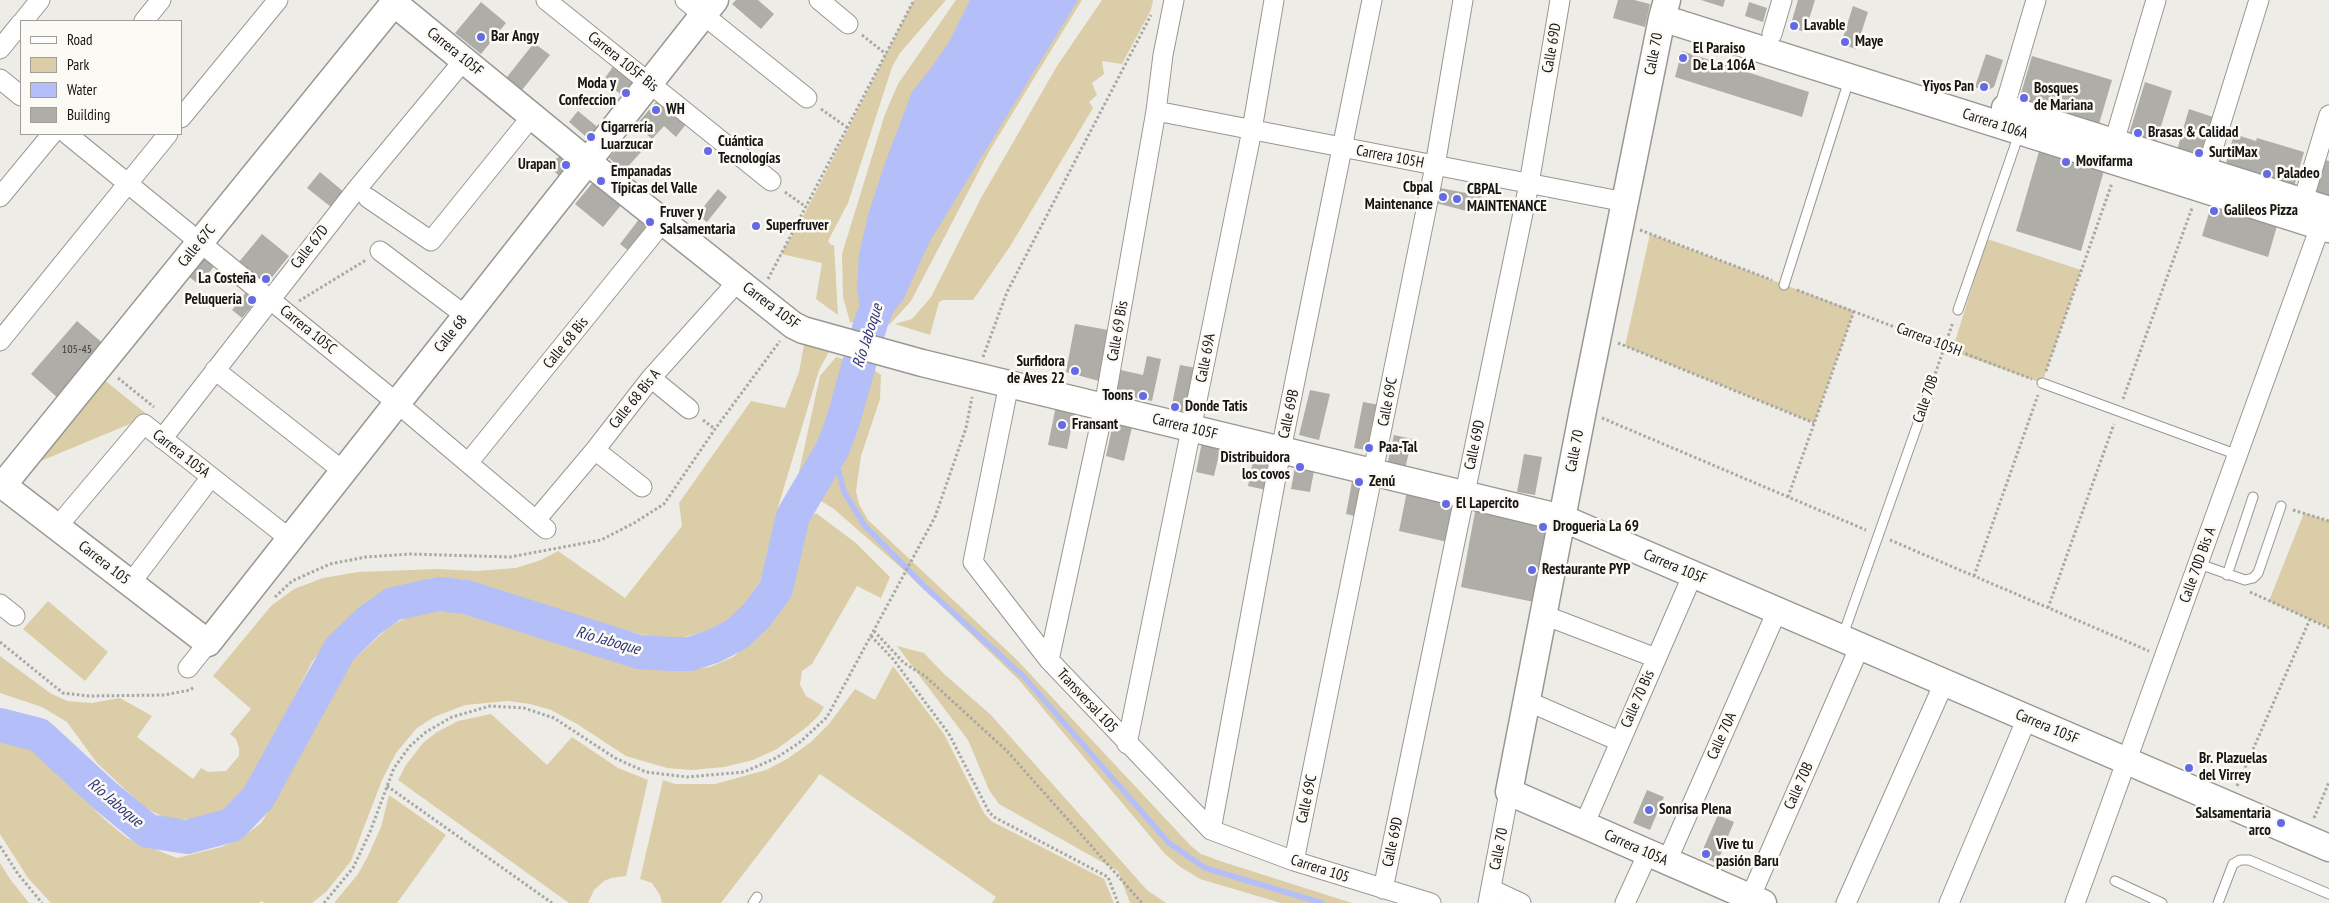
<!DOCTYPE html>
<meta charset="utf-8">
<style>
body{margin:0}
#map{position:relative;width:2329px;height:903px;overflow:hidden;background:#eeece7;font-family:"PT Sans Narrow",sans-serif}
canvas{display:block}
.legend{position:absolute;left:20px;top:20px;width:162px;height:115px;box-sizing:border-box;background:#fbfaf4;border:1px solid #9f9e9a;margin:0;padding:6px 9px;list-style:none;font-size:15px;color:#161513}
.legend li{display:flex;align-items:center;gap:10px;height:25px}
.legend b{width:25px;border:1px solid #9f9e9a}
</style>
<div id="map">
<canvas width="2329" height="903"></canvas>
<ul class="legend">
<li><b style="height:6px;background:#fff"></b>Road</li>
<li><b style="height:14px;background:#dbcda7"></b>Park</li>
<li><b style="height:14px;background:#b4bef9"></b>Water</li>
<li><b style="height:14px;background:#aeada8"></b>Building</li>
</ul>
</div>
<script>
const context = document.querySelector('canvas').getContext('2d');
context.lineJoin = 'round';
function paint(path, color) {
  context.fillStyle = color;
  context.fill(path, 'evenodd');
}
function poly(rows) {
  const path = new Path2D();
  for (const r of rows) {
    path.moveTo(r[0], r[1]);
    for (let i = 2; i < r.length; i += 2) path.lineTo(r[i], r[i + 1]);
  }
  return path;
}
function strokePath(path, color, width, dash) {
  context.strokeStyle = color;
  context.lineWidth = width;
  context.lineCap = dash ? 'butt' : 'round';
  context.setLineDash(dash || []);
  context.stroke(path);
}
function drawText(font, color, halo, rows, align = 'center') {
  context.font = font + ' "PT Sans Narrow",sans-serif';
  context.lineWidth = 5;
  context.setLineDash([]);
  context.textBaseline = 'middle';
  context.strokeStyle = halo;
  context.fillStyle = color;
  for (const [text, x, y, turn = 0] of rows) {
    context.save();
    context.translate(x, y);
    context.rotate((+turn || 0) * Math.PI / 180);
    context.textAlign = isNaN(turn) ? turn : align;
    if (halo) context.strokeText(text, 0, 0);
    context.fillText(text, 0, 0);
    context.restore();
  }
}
const green = poly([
 [914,0,946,0,900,53,892,67,848,203,828,241,831,245,834,245,838,315,816,299,822,263,781,254,804,215],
 [956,0,1082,0,990,150,911,301,890,324,880,329,850,322,843,297,842,254,885,114,898,84],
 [1102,0,1153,0,1151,10,1122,64,1102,61,1104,74,1092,83,1097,95,1089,102,1093,108,1009,248,973,300,943,300,939,302,930,335,895,324,912,319,931,297,981,198,1057,66],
 [1650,234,1854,311,1814,423,1625,346],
 [1987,239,2081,270,2042,383,1952,351],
 [804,345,829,352,819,370,776,514,767,571,740,612,717,628,684,637,655,638,535,606,652,641,690,641,722,631,737,622,761,599,772,582,778,568,820,376,836,357,869,366,881,375,880,399,861,456,856,491,859,504,868,520,1017,660,1191,846,1201,854,1223,862,1352,903,1281,903,1200,879,1179,866,1165,854,1019,680,906,572,834,509,821,501,810,505,803,516,785,580,777,598,767,612,741,637,706,652,670,654,639,652,473,599,458,596,428,598,390,613,365,637,345,661,270,800,256,821,231,838,187,851,156,845,49,750,34,740,0,729,0,713,44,724,63,739,157,827,183,836,231,823,256,800,334,651,371,609,396,595,422,587,450,585,480,589,534,605,462,579,432,578,392,591,373,602,353,616,331,637,312,662,257,772,240,796,222,811,197,819,168,819,145,808,97,763,67,722,42,707,0,693,0,656,50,693,67,701,92,703,120,698,152,716,137,737,193,779,201,768,208,772,226,771,239,756,239,748,236,739,230,734,251,709,213,676,271,606,294,589,323,578,358,572,437,569,476,571,516,568,541,560,558,551,625,598,682,526,679,503,751,401,785,408,799,372],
 [98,375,149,416,24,468],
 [816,513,856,543,890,577,881,598,857,586,812,664,802,671,800,685,806,696,824,707,819,715,808,726,777,749,753,760,724,767,692,770,667,768,626,756,577,724,551,710,530,704,508,701,465,705,434,717,417,728,396,753,382,780,351,861,326,892,312,903,264,903,262,901,258,903,51,903,28,878,0,834,0,738,31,748,104,819,127,838,177,858,221,847,242,838,261,823,273,804,323,710,341,671,390,626,412,615,431,611,457,612,567,644,636,667,683,671,710,667,733,657,769,626,787,597,801,553,807,521],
 [2304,513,2329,521,2329,628,2269,601],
 [48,601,108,652,85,681,23,629],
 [897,646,924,653,944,674,990,714,1147,890,1166,903,1130,903,1118,871,999,804,989,790,968,740],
 [893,666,944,734,984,813,991,821,1104,879,1114,903,992,903,996,897,820,774,721,903,662,903,660,895,652,883,640,879,663,780,675,784,715,784,766,770,787,759,811,742,829,724,855,689,875,700],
 [491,714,547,765,572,737,618,768,648,780,626,876,611,878,604,881,594,890,588,903,569,903,398,780,406,765,423,743,437,732,458,721],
 [389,795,446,835,397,903,334,903,358,874,367,858,381,827],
 [0,863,10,879,29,903,0,903]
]);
const water = poly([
 [970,0,1078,0,930,241,903,300,889,317,876,319,860,307,857,289,859,254,868,215,885,163,912,92,931,68,949,42]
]);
const stream = poly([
 [833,448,844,492,865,526,925,587,1024,677,1169,843,1205,868,1322,903]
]);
const river = poly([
 [0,725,39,735,104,795,148,831,187,837,232,825,258,798,340,649,369,621,393,604,439,594,466,597,639,652,670,654,690,654,714,646,737,634,757,615,776,589,793,516,833,448,843,421,871,322,890,275]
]);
const building = poly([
 [736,0,758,0,774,14,761,29,732,4],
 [1618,0,1634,0,1650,4,1645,27,1613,18],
 [1701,0,1725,0,1723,7],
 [1798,0,1815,0,1805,32,1790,27],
 [481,2,506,23,481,54,455,33],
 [1749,2,1767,8,1763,22,1745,16],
 [1853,6,1868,12,1856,49,1841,44],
 [534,43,550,55,522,90,507,77],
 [1682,51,1809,92,1802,117,1675,77],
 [1986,54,2003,60,1994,87,1986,91,1975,87],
 [2032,56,2112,80,2099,124,2019,100],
 [614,65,637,83,626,98,603,81],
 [2145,82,2172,91,2156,142,2129,134],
 [662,95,690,119,676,137,664,126,652,139,636,125],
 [2189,109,2213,117,2201,158,2177,150],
 [578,111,601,130,591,141,569,122],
 [2234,134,2256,141,2257,138,2304,152,2294,187,2225,167],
 [626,139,641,152,624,171,609,158],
 [2040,148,2105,167,2081,251,2016,231],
 [564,155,576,167,563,180,546,163],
 [2325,160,2329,161,2329,197,2316,193],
 [320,172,344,192,331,207,307,188],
 [599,175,627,198,603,227,575,204],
 [1435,187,1482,196,1478,214,1432,202],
 [718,189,727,197,707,222,697,215],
 [2211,206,2277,226,2268,257,2202,236],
 [643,214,653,221,630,252,620,244],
 [262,234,289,256,266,285,239,262],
 [202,251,217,263,199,285,185,273],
 [247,291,257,300,242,318,232,310],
 [77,321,106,346,60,400,31,374],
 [1075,324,1108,330,1099,381,1066,372],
 [1147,356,1161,359,1152,401,1116,394,1121,370,1143,375],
 [1180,365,1196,368,1187,412,1171,409],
 [1310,390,1330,394,1319,440,1299,435],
 [1057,401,1076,406,1067,449,1048,445],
 [1363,402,1380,405,1372,451,1354,448],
 [1114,419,1133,423,1124,461,1106,456],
 [1394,435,1412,439,1405,469,1387,465],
 [1202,442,1221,446,1214,476,1196,472],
 [1255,451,1273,454,1266,490,1248,486],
 [1524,454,1542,457,1535,495,1517,492],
 [1296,462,1315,466,1310,492,1291,489],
 [1353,476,1367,478,1359,517,1346,514],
 [1407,491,1461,503,1452,543,1399,531],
 [1481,511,1549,527,1534,602,1461,587,1475,512],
 [1647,790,1664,797,1650,830,1633,823],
 [1718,815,1734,822,1717,863,1700,856]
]);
const path = poly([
 [862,35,886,54],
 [821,109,848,128],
 [785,192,806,207],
 [1640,230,1772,280],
 [768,279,914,0],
 [1797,290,2032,379],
 [299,301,366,260],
 [1618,343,1814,423],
 [983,357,1007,292,1151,15],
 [2046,371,2112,183],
 [118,378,154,407],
 [1932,383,1953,322],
 [2123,399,2192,208],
 [1602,418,1866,530],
 [703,420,715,429],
 [1788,497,1854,311],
 [2293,510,2329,521],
 [1890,540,2149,651],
 [1974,576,2038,395],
 [2250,592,2329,628],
 [275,597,292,581,330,564,366,557,410,554,510,557,601,540,634,523,664,504,715,429,780,341],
 [2048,608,2114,424],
 [874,631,904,663,925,676,1007,751,1142,903],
 [871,636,893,659,949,734,989,812,994,817,1108,877,1118,903],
 [0,642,63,693,89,696,164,695,190,690,194,687],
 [387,786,552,903],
 [2237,786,2310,619],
 [2314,818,2329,782],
 [0,846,18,874,42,903],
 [324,903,353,868,370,832,394,768,410,746,426,732,452,717,490,706,524,708,554,718,615,758,646,772,687,777,744,772,776,758,799,743,827,717,935,517,966,428,972,397]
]);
const lane = poly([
 [1784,285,1849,80],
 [1958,310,2019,134],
 [2042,383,2238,455],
 [2199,564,2245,580,2253,578,2258,573,2281,506],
 [2227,575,2253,497],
 [1843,635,1928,395],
 [2115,881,2162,903],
 [753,903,757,897],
 [2218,903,2233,864,2240,860,2249,860,2329,894]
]);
const street = poly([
 [546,0,771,181],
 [685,0,807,98],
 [819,0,848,24],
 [23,21,40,0],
 [144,21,161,0],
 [1772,34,1782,0],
 [0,49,21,23],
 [0,79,21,96],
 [1156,111,1625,202],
 [181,118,278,0],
 [2001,119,2036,0],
 [67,134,397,403,546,529],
 [2114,142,2156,0],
 [2206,171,2259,0],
 [0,197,52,134],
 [368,198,431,241,532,116],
 [2303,201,2329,115],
 [380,251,466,316],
 [0,341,168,134],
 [215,370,343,471],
 [651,378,689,409],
 [1009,384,973,562,1049,660,1211,830,1294,861,1431,903],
 [162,439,356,190,464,60],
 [595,450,642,487],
 [468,463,663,222],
 [536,520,595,450,651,378,738,281],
 [57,527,144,424,290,539],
 [130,584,211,477],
 [0,604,15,616],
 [1544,615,1656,658],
 [1049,660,1104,407,1156,111,1163,55,1174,0],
 [188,668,208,643],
 [1527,701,1619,741],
 [1127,744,1252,130,1274,0],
 [1584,825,1693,574],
 [1211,830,1281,450,1372,0],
 [1294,861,1435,166,1463,0],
 [1667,861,1777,611],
 [1383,889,1529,184,1560,0],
 [1491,889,1521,903],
 [1750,898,1860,646],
 [1488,903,1509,792],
 [1625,903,1648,853],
 [1846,903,1944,683],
 [1949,903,2027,718],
 [2075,903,2320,227]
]);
const secondary = poly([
 [1667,0,1662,18,1583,410,1509,792,1763,903],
 [1662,18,2329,229],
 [2005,108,2329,210],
 [0,483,208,643,715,0],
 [3,485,394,3,588,162,793,325,803,330,922,363,1562,518,2329,848]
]);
const markers = [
 [1794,26,5,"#646ae3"],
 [481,37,5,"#646ae3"],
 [1845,42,5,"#646ae3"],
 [1683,58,5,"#646ae3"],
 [1984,87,5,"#646ae3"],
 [626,93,5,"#646ae3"],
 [2024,98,5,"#646ae3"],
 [656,110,5,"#646ae3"],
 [2138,133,5,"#646ae3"],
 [591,137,5,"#646ae3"],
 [708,151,5,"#646ae3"],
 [2199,153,5,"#646ae3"],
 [2066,162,5,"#646ae3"],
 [566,165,5,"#646ae3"],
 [2267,174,5,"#646ae3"],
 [601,181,5,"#646ae3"],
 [1443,197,5,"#646ae3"],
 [1457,199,5,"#646ae3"],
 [2214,211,5,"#646ae3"],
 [650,222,5,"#646ae3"],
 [756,226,5,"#646ae3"],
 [266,279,5,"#646ae3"],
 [252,300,5,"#646ae3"],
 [1075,371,5,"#646ae3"],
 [1143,396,5,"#646ae3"],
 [1175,407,5,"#646ae3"],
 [1062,425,5,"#646ae3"],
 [1369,448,5,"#646ae3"],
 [1300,467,5,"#646ae3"],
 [1359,482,5,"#646ae3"],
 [1446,504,5,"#646ae3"],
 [1543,527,5,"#646ae3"],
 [1532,570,5,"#646ae3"],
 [2189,768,5,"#646ae3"],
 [1649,810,5,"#646ae3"],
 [2281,823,5,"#646ae3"],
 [1706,854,5,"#646ae3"]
];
const numberNames = [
 ["105-45",77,350]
];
const poiNames = [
 ["Lavable",1804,26],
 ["Bar Angy",491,37],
 ["Maye",1855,42],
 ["El Paraiso",1693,49],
 ["De La 106A",1693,66],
 ["Moda y",616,84,"right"],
 ["Confeccion",616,101,"right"],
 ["Yiyos Pan",1974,87,"right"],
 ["Bosques",2034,89],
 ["de Mariana",2034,106],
 ["WH",666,110],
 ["Cigarrería",601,128],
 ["Luarzucar",601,145],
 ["Brasas & Calidad",2148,133],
 ["Cuántica",718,142],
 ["Tecnologías",718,159],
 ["SurtiMax",2209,153],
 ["Movifarma",2076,162],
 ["Urapan",556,165,"right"],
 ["Empanadas",611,172],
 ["Típicas del Valle",611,189],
 ["Paladeo",2277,174],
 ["Cbpal",1433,188,"right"],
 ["Maintenance",1433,205,"right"],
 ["CBPAL",1467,190],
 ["MAINTENANCE",1467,207],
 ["Galileos Pizza",2224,211],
 ["Fruver y",660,213],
 ["Salsamentaria",660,230],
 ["Superfruver",766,226],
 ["La Costeña",256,279,"right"],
 ["Peluqueria",242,300,"right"],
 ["Surfidora",1065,362,"right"],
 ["de Aves 22",1065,379,"right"],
 ["Toons",1133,396,"right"],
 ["Donde Tatis",1185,407],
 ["Fransant",1072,425],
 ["Paa-Tal",1379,448],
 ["Distribuidora",1290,458,"right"],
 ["los covos",1290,475,"right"],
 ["Zenú",1369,482],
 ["El Lapercito",1456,504],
 ["Drogueria La 69",1553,527],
 ["Restaurante PYP",1542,570],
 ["Br. Plazuelas",2199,759],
 ["del Virrey",2199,776],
 ["Sonrisa Plena",1659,810],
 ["Salsamentaria",2271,814,"right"],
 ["arco",2271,831,"right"],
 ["Vive tu",1716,845],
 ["pasión Baru",1716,862]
];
const streetNames = [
 ["Calle 69D",1552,48,-80],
 ["Carrera 105F",455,52,39],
 ["Calle 70",1654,54,-79],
 ["Carrera 105F Bis",623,62,39],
 ["Carrera 106A",1995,124,18],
 ["Carrera 105H",1390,157,11],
 ["Calle 67C",197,246,-51],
 ["Calle 67D",310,247,-52],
 ["Carrera 105F",771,306,37],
 ["Carrera 105C",308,330,39],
 ["Calle 69 Bis",1118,331,-80],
 ["Calle 68",451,334,-51],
 ["Carrera 105H",1929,340,21],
 ["Calle 68 Bis",566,343,-51],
 ["Calle 69A",1206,358,-79],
 ["Calle 68 Bis A",635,399,-51],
 ["Calle 70B",1926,399,-71],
 ["Calle 69C",1388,402,-79],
 ["Calle 69B",1289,414,-78],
 ["Carrera 105F",1185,427,14],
 ["Calle 69D",1475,445,-78],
 ["Calle 70",1575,451,-79],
 ["Carrera 105A",181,454,38],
 ["Carrera 105",104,563,38],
 ["Calle 70D Bis A",2198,565,-70],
 ["Carrera 105F",1675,567,23],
 ["Calle 70 Bis",1638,699,-66],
 ["Transversal 105",1087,701,47],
 ["Carrera 105F",2047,727,23],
 ["Calle 70A",1722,736,-66],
 ["Calle 70B",1799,786,-66],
 ["Calle 69C",1307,799,-78],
 ["Calle 69D",1393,842,-78],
 ["Carrera 105A",1636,848,24],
 ["Calle 70",1499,849,-79],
 ["Carrera 105",1320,869,18]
];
const waterNames = [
 ["Río Jaboque",868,336,-72],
 ["Río Jaboque",608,641,16],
 ["Río Jaboque",115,803,40]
];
paint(green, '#dbcda7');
paint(water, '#b4bef9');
strokePath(stream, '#b4bef9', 5.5);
strokePath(river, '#b4bef9', 34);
paint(building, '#aeada8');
strokePath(lane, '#999792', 11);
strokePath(street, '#999792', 21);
strokePath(secondary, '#999792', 29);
strokePath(path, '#a9a7a3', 3, [2.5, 2.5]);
strokePath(lane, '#fff', 9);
strokePath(street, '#fff', 19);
strokePath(secondary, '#fff', 26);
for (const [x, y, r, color] of markers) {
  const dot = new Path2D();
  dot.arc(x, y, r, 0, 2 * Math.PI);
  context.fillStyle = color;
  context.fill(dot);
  strokePath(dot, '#fbfaf4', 2);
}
drawText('12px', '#3c3b38', null, numberNames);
drawText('bold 15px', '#161513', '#fbfaf4', poiNames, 'left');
drawText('15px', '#161513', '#fbfaf4', streetNames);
drawText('italic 16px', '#323579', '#fbfaf4', waterNames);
</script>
